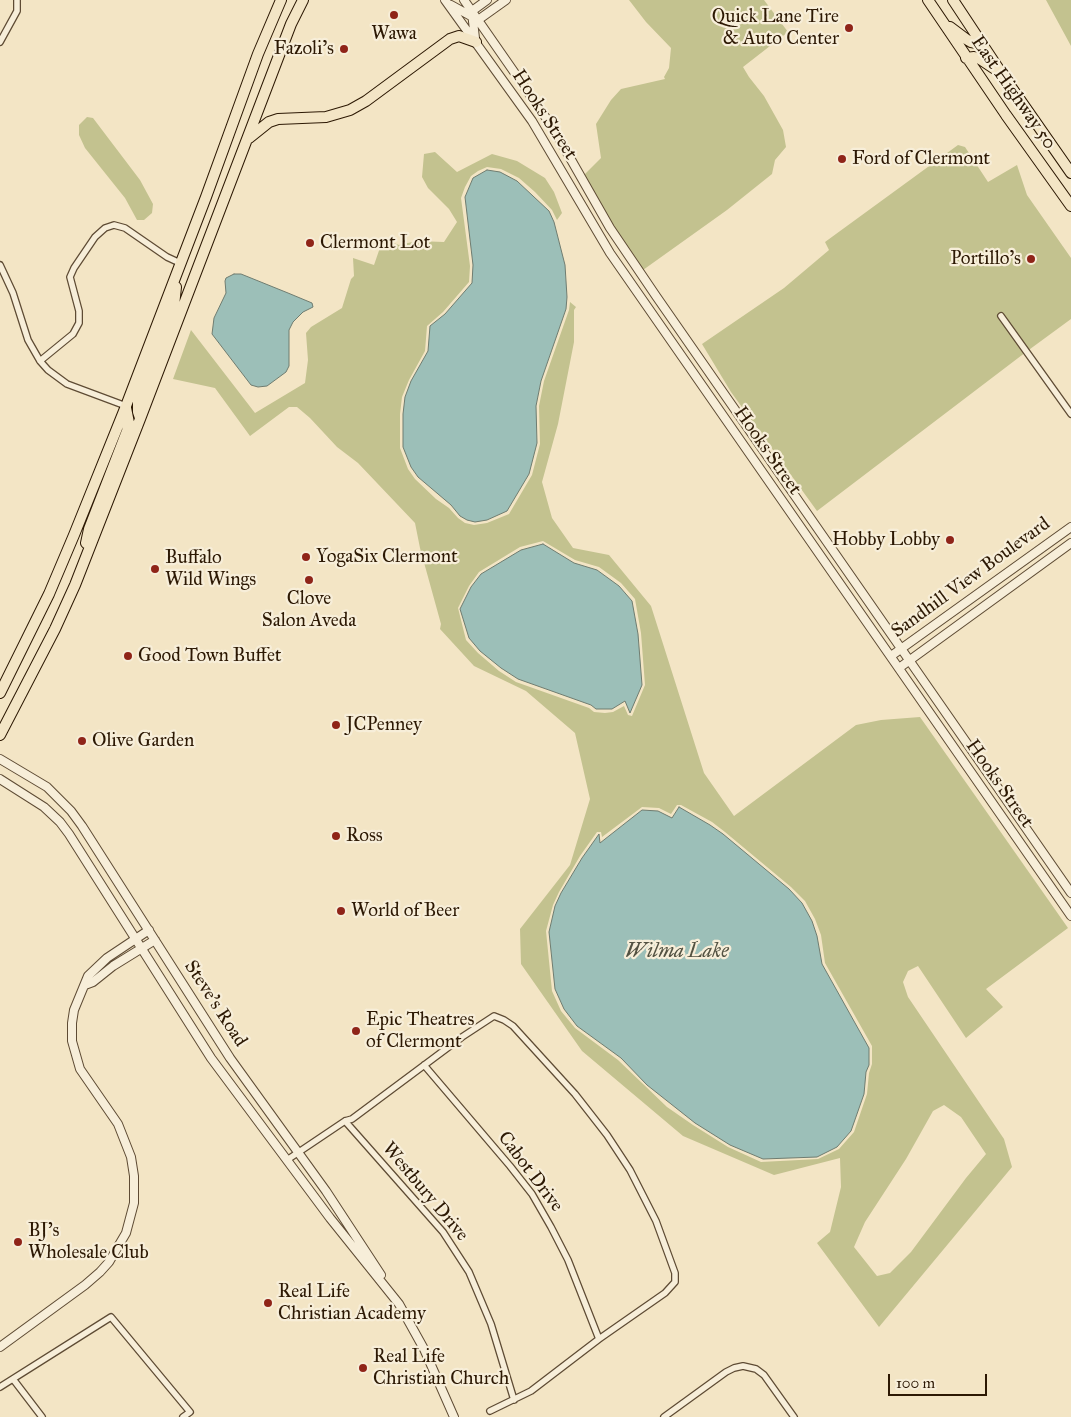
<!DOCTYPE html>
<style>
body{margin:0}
#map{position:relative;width:1071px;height:1417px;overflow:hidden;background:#f3e5c5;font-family:"IM FELL Great Primer",serif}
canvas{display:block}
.scale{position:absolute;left:888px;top:1374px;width:99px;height:22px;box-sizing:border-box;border:2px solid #2c1803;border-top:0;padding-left:6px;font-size:15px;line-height:18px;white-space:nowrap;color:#2c1803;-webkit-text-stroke:4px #f7eed9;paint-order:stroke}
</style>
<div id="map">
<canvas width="1071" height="1417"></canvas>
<div class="scale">100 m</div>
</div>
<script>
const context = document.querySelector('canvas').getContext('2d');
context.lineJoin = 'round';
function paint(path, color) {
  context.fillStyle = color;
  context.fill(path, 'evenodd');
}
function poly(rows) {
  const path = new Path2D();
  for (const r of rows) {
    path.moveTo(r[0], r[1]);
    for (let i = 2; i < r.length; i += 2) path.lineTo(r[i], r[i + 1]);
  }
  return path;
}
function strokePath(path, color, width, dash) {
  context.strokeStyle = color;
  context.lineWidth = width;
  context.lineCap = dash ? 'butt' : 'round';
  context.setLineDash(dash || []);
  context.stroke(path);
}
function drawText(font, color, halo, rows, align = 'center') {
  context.font = font + ' "IM FELL Great Primer",serif';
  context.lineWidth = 4.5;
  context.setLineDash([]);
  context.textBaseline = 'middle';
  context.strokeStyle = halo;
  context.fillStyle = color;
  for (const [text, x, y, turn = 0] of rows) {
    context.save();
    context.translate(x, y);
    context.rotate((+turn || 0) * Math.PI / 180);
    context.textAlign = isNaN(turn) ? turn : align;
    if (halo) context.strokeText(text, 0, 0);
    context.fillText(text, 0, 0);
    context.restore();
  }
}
const green = poly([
 [629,0,764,0,788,32,743,67,749,77,764,96,783,130,786,147,775,160,772,174,727,210,643,270,614,226,584,175,601,158,596,124,611,100,621,89,665,79,664,77,669,68,671,48,646,22],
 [1046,0,1071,0,1071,46],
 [87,117,93,118,140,180,153,204,152,213,144,220,137,220,125,198,85,148,79,135,79,125],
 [958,145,965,147,988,182,1017,165,1027,195,1071,258,1071,319,1026,352,817,511,731,392,702,344,784,288,829,250,825,242],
 [435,152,457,172,492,154,517,161,545,178,554,192,562,213,557,220,552,210,535,192,519,178,501,169,487,167,478,171,471,176,465,187,461,198,470,266,469,282,443,312,427,326,425,351,409,380,402,397,400,414,400,448,408,469,415,479,436,499,449,508,458,518,465,523,474,525,487,523,509,514,532,475,540,444,539,406,544,381,569,310,570,302,576,307,574,310,574,342,558,424,542,482,552,518,573,548,609,555,651,606,704,773,734,816,856,725,881,720,920,717,1068,928,986,989,1003,1007,966,1038,918,966,908,971,903,982,908,997,1004,1139,1012,1167,879,1327,817,1243,830,1232,841,1187,840,1158,774,1175,683,1136,582,1051,521,964,520,929,570,865,590,799,575,733,526,691,474,666,440,629,441,624,420,548,415,523,358,463,337,447,310,418,297,407,289,407,250,436,215,388,173,379,191,330,255,413,305,383,308,360,306,333,311,327,342,308,351,279,354,276,353,258,374,265,383,239,399,245,417,241,444,242,457,222,449,209,428,188,422,177,424,154],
 [543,541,575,560,599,567,621,583,635,599,641,633,645,685,632,716,628,715,624,706,613,712,605,713,594,712,589,708,516,682,499,671,478,653,466,640,458,608,469,586,479,572,520,547],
 [677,805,681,805,712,822,725,832,791,887,805,901,815,919,821,935,825,963,872,1046,872,1064,869,1073,867,1094,854,1132,839,1149,818,1159,761,1162,728,1147,693,1125,667,1107,618,1060,575,1028,561,1011,552,991,546,931,553,905,559,892,580,856,597,832,601,832,602,837,642,807,659,808,671,814],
 [944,1105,961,1117,986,1154,966,1178,911,1252,890,1273,877,1276,854,1247,865,1222,906,1159,933,1111]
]);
const water = poly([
 [487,170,500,172,517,181,549,211,554,222,565,265,567,297,566,309,541,381,536,406,537,443,529,474,507,511,487,520,475,522,467,520,460,516,451,505,418,477,411,467,403,447,403,414,405,397,411,381,428,351,430,326,445,314,472,283,473,265,465,197,473,178,487,170],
 [234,274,241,274,288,293,312,303,313,307,303,312,293,322,289,330,289,366,286,372,267,386,258,387,251,385,212,334,214,318,226,293,225,281,226,278,234,274],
 [543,544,574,563,597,570,619,586,632,601,638,634,642,685,630,713,625,701,612,709,596,709,591,705,518,679,501,668,480,651,469,638,460,609,471,587,481,574,521,550,543,544],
 [679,807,710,825,723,834,789,889,802,903,812,921,817,936,822,964,869,1048,869,1065,866,1072,864,1094,851,1131,837,1147,817,1157,763,1159,730,1145,695,1123,647,1085,621,1058,577,1026,564,1009,555,989,549,932,555,906,561,893,582,858,599,834,600,843,642,810,658,811,672,818,679,807]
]);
const minor = poly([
 [0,42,17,11,17,0],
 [0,265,13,293,28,340,40,361,48,370,67,384,126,406],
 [1001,316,1071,414],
 [40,361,73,334,79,323,79,311,70,277,74,268,95,237,105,228,114,225,125,228,167,257,180,263],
 [424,1065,510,1166,532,1194,551,1227,568,1260,599,1339],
 [345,1121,443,1232,469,1272,491,1324,514,1400],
 [287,1160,345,1121,352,1119,462,1037,494,1016,504,1020,513,1026,575,1094,607,1135,630,1170,656,1221,675,1273,675,1282,665,1293,599,1339,531,1391,490,1411],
 [13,1379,42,1417],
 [0,1387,111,1317,190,1412,183,1417],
 [664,1417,726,1372,734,1368,743,1366,756,1369,764,1375,794,1417]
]);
const tertiary = poly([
 [445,0,532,121,610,253,1071,916],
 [464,0,553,128,610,228,656,296,1071,893],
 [451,5,478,20,506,0],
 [472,11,487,0],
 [472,13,475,38],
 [891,656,1071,527],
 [899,668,1071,543],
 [0,759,47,787,71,811,82,826,230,1058,326,1191,381,1275],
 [0,779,44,807,60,822,69,834,211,1058,330,1218,399,1304,424,1349,454,1417],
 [85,985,93,982,113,966,155,940],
 [0,1347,85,1285,100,1272,109,1262,126,1233,134,1203,134,1176,131,1157,118,1124,80,1069,72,1041,72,1023,74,1010,88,976,107,958,149,930]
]);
const trunk = poly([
 [928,0,1006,115,1071,206],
 [953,0,1002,74,1071,173],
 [950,27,966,39,971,42,982,44],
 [966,58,974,57,980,59,995,69],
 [249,138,269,122,278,119,326,117,350,110,366,101,450,39,459,36,476,42],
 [140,418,138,412,138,400,174,306,176,287],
 [86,543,89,529,127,431,129,423,126,408],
 [0,693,49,594,74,535,126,406,206,197,258,54,281,0],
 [0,735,55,629,75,585,140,419,291,24,303,0]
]);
const markers = [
 [394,15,5,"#8f2418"],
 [849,28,5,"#8f2418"],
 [344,49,5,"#8f2418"],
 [842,159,5,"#8f2418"],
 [310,243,5,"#8f2418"],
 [1031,259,5,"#8f2418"],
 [950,540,5,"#8f2418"],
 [306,557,5,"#8f2418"],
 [155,569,5,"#8f2418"],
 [309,580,5,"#8f2418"],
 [128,656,5,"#8f2418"],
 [336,725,5,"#8f2418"],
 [82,741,5,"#8f2418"],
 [336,836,5,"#8f2418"],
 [341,911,5,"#8f2418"],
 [356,1031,5,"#8f2418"],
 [18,1242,5,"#8f2418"],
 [268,1303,5,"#8f2418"],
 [363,1368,5,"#8f2418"]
];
const poiNames = [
 ["Quick Lane Tire",839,17,"right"],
 ["& Auto Center",839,39,"right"],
 ["Wawa",394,34,"center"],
 ["Fazoli's",334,49,"right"],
 ["Ford of Clermont",852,159],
 ["Clermont Lot",320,243],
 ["Portillo's",1021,259,"right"],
 ["Hobby Lobby",940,540,"right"],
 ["YogaSix Clermont",316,557],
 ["Buffalo",165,558],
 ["Wild Wings",165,580],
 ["Clove",309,599,"center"],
 ["Salon Aveda",309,621,"center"],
 ["Good Town Buffet",138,656],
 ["JCPenney",346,725],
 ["Olive Garden",92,741],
 ["Ross",346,836],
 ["World of Beer",351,911],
 ["Epic Theatres",366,1020],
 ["of Clermont",366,1042],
 ["BJ's",28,1231],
 ["Wholesale Club",28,1253],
 ["Real Life",278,1292],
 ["Christian Academy",278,1314],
 ["Real Life",373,1357],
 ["Christian Church",373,1379]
];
const streetNames = [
 ["East Highway 50",1013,93,55],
 ["Hooks Street",544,115,57],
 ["Hooks Street",767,451,55],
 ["Sandhill View Boulevard",971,578,-36],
 ["Hooks Street",999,784,55],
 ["Steve's Road",215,1004,57],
 ["Cabot Drive",530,1172,53],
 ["Westbury Drive",425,1192,50]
];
const waterNames = [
 ["Wilma Lake",677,952]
];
paint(green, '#c3c28f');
paint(water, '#9cbfb8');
strokePath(water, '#6f7c70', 1);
strokePath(minor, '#5e4b34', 8);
strokePath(tertiary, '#5e4b34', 10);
strokePath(trunk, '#2c1803', 12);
strokePath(minor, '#f7eed9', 5.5);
strokePath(tertiary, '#f7eed9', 8);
strokePath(trunk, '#f3e5c5', 10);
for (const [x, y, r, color] of markers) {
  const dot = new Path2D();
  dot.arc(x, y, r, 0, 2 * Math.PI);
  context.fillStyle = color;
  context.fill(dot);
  strokePath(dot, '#f7eed9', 2);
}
drawText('19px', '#2c1803', '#f7eed9', poiNames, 'left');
drawText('19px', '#2c1803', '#f7eed9', streetNames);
drawText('italic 20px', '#535242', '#f7eed9', waterNames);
</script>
